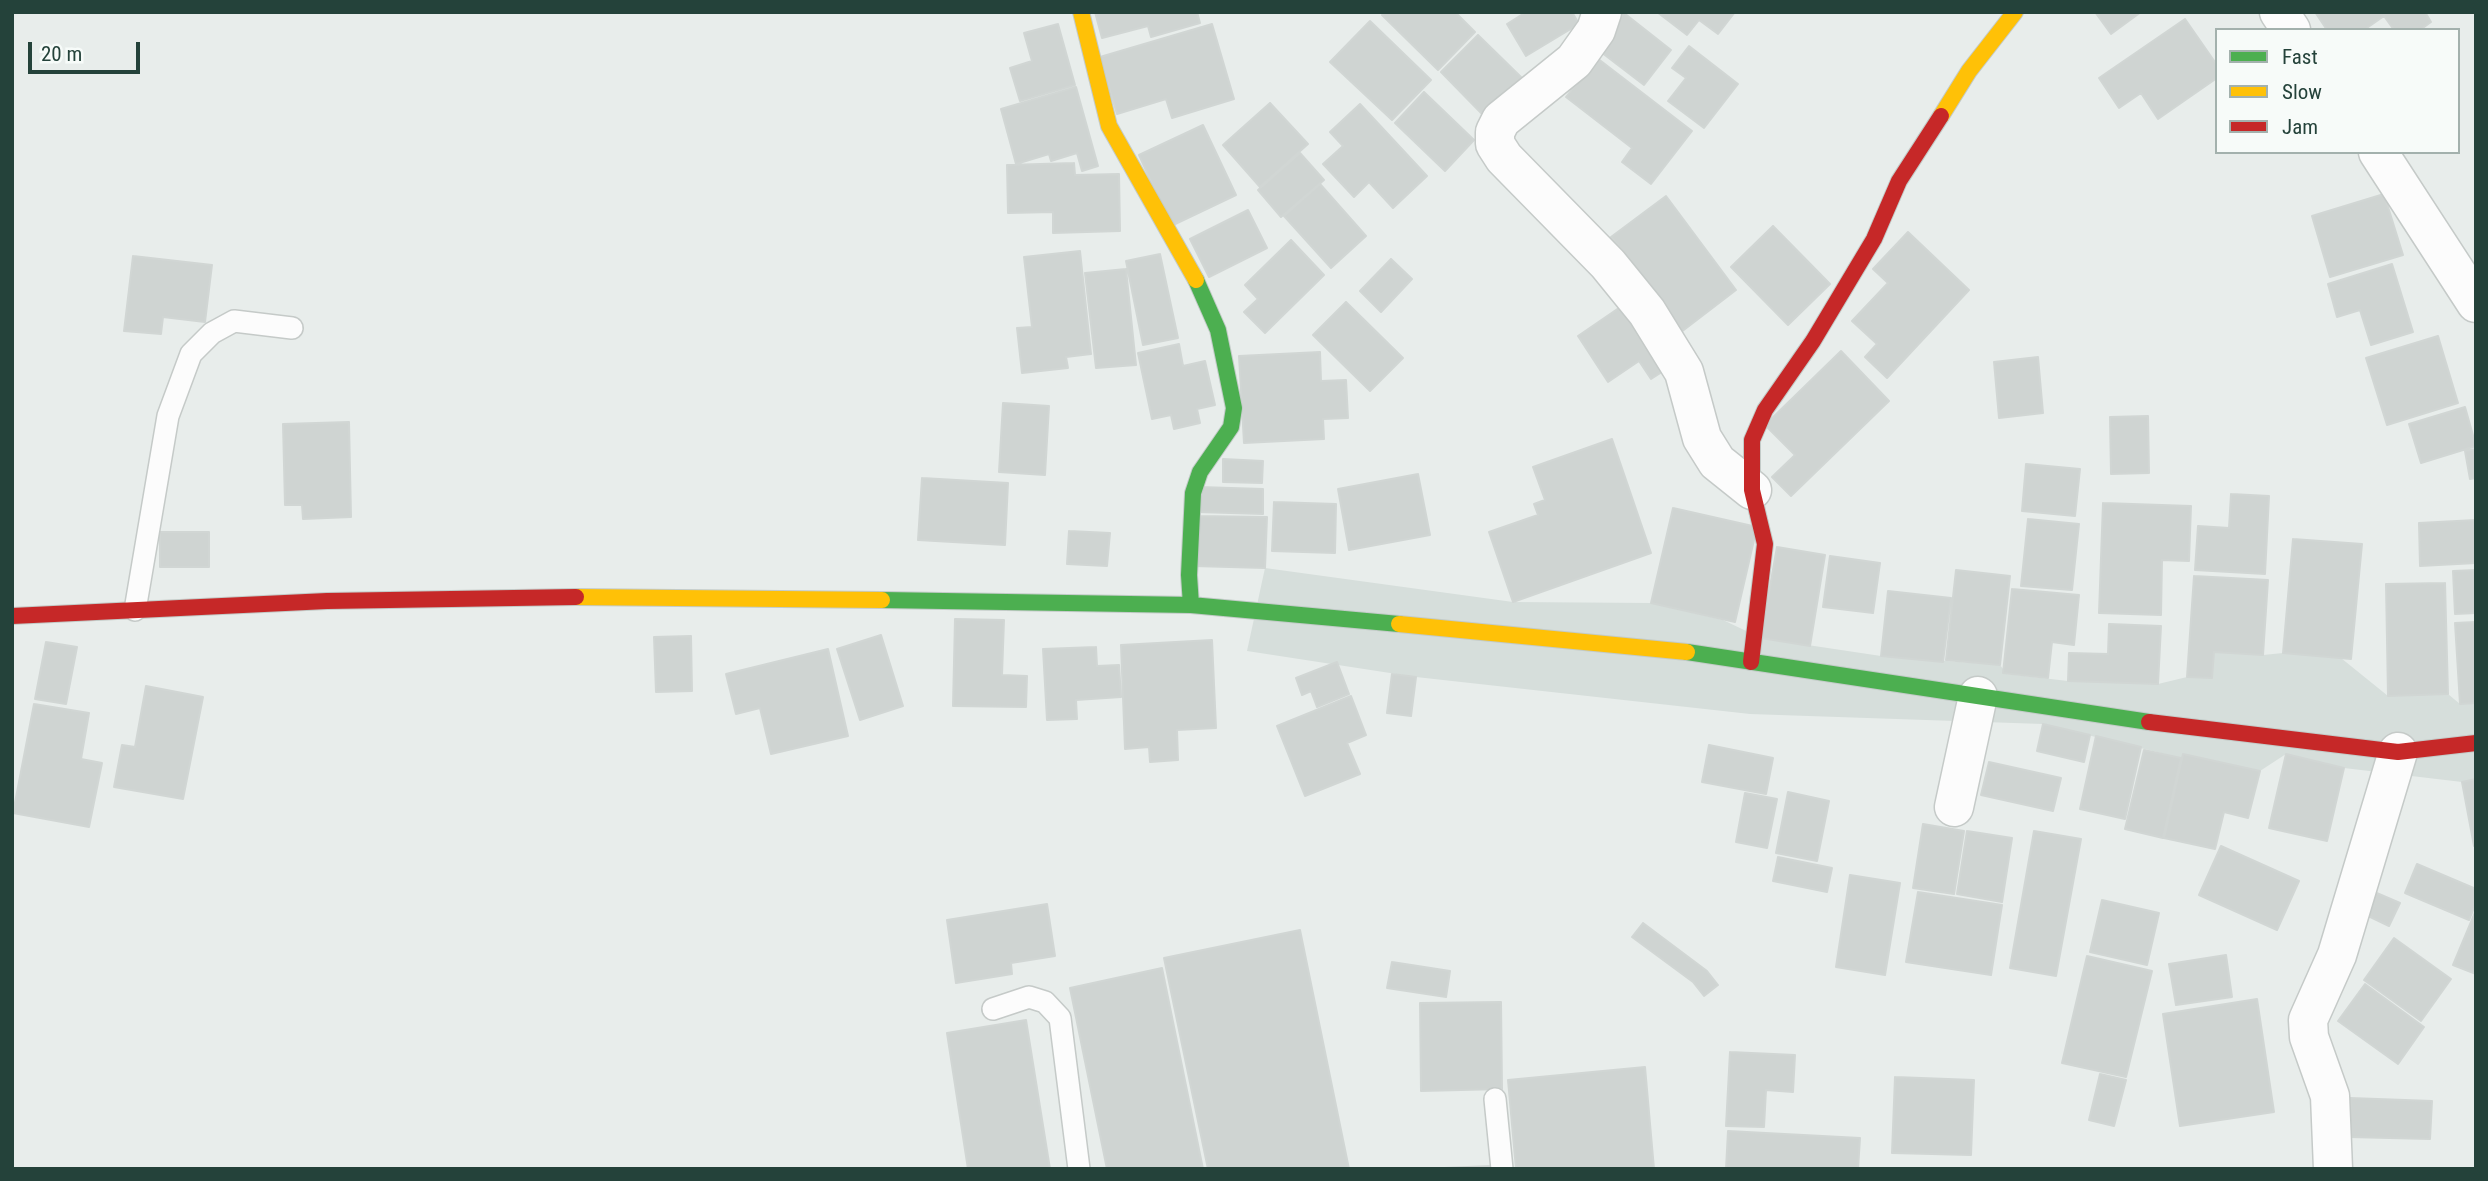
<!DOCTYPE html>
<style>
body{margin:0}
#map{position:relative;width:2488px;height:1181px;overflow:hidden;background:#e8edeb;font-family:"Roboto Condensed",sans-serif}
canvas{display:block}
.frame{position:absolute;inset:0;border:14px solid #24423a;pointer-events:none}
.legend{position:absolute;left:2215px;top:28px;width:245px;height:126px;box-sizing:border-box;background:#f7fbf9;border:2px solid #a3b1ad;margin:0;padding:9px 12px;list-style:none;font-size:21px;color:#24423a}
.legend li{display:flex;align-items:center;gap:14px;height:35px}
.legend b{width:35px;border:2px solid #a3b1ad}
.scale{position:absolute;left:28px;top:42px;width:112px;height:32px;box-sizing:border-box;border:4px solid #24423a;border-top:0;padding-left:9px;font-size:21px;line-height:24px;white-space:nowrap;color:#24423a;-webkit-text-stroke:5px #f7fbf9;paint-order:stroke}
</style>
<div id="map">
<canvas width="2488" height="1181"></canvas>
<div class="frame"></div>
<ul class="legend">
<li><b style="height:9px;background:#4caf50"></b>Fast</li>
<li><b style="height:9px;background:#ffc107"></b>Slow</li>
<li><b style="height:9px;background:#c62828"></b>Jam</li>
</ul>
<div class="scale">20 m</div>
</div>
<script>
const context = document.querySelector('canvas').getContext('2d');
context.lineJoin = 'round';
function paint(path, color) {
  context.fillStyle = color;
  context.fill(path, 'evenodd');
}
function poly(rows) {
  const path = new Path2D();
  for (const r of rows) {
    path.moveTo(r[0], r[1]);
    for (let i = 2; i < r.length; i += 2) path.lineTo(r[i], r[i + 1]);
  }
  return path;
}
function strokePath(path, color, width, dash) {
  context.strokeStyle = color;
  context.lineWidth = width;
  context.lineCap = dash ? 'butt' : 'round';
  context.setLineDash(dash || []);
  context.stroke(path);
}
const built = poly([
 [1265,568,1513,602,1651,603,1723,620,1761,638,1881,656,2000,665,2007,674,2068,681,2158,684,2187,677,2212,678,2214,652,2263,655,2283,653,2341,658,2388,696,2448,694,2460,704,2476,703,2476,779,2462,782,2344,768,2286,754,2260,771,2181,758,2043,724,1750,714,1416,677,1247,651]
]);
const building = poly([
 [1095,12,1197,12,1200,23,1151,37,1148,26,1102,38,1095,12],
 [1384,12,1455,12,1475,32,1438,70,1382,15,1384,12],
 [1526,12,1572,12,1579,24,1526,56,1507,24,1526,12],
 [1657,12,1735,12,1718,34,1699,20,1687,35,1657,12],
 [2095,12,2141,12,2111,34,2095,12],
 [2315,12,2425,12,2431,22,2420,30,2394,30,2384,16,2364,30,2327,30,2315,12],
 [1624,13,1671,50,1644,85,1597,49,1624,13],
 [2185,19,2217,65,2217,78,2158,119,2141,93,2119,108,2099,78,2185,19],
 [1370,21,1431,80,1392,120,1330,62,1370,21],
 [1058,24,1075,85,1020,101,1010,68,1032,61,1024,33,1058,24],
 [1212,24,1234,99,1172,118,1166,99,1117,114,1100,57,1212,24],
 [1478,35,1522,78,1484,116,1441,72,1478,35],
 [1689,46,1738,84,1704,128,1668,101,1686,78,1672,68,1689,46],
 [1597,58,1692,131,1651,184,1622,162,1632,148,1566,97,1597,58],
 [1076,87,1098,166,1082,171,1077,153,1051,161,1049,154,1016,164,1001,109,1076,87],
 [1424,92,1474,140,1445,171,1395,123,1424,92],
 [1270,103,1308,144,1260,187,1223,145,1270,103],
 [1360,104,1427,176,1393,208,1369,182,1354,197,1323,164,1343,146,1330,132,1360,104],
 [1203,125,1236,195,1171,226,1139,155,1203,125],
 [1300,153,1324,180,1281,217,1258,190,1300,153],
 [1074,163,1075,175,1119,174,1120,231,1053,233,1053,212,1008,213,1007,165,1074,163],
 [1320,184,1366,236,1331,268,1284,216,1320,184],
 [2384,194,2403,255,2330,277,2312,216,2384,194],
 [1666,196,1736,290,1672,339,1633,264,1611,237,1666,196],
 [1248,210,1267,248,1209,277,1190,239,1248,210],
 [1773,226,1830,284,1788,325,1731,267,1773,226],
 [1908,232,1969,290,1887,378,1865,357,1877,344,1852,321,1888,283,1873,269,1908,232],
 [1291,240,1324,275,1265,333,1244,312,1258,299,1245,285,1291,240],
 [1080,251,1091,354,1066,357,1068,368,1022,373,1017,328,1032,327,1024,257,1080,251],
 [1160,254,1178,338,1143,345,1126,261,1160,254],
 [133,256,212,265,205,322,163,317,161,334,124,331,133,256],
 [1391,259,1412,279,1381,312,1360,291,1391,259],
 [2392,264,2413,332,2371,345,2360,310,2337,317,2328,284,2392,264],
 [1126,269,1136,365,1096,368,1085,273,1126,269],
 [1632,299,1676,363,1651,379,1639,361,1608,382,1578,336,1632,299],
 [1346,302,1403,358,1370,391,1313,335,1346,302],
 [2438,336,2458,403,2387,425,2366,358,2438,336],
 [1179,344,1183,366,1205,361,1215,405,1197,409,1200,423,1174,429,1171,415,1152,419,1138,353,1179,344],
 [1841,351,1889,401,1791,496,1772,477,1795,455,1765,425,1841,351],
 [1320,352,1321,381,1346,380,1348,418,1323,419,1324,439,1244,443,1239,356,1320,352],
 [2038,357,2043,413,1999,418,1994,362,2038,357],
 [1003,403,1049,406,1045,475,999,472,1003,403],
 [2465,407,2476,446,2421,463,2409,424,2465,407],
 [2148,416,2149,473,2111,474,2110,417,2148,416],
 [349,422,351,517,303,519,302,505,285,505,283,424,349,422],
 [1612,439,1651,553,1513,602,1489,532,1538,515,1534,504,1545,500,1533,467,1612,439],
 [2476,449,2476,478,2470,479,2465,451,2476,449],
 [1223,459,1263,461,1262,483,1223,482,1223,459],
 [2026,464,2080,469,2075,516,2022,511,2026,464],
 [1418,474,1430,535,1349,550,1338,489,1418,474],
 [922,478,1008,483,1005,545,918,540,922,478],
 [1199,487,1263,489,1263,514,1198,512,1199,487],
 [2231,494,2269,496,2265,574,2195,570,2198,526,2229,528,2231,494],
 [1274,502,1336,504,1335,553,1272,551,1274,502],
 [2103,503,2191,506,2189,561,2162,560,2161,615,2099,613,2103,503],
 [1673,508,1757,527,1735,622,1651,603,1673,508],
 [1196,516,1267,517,1265,568,1194,566,1196,516],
 [2028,519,2079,524,2072,590,2021,586,2028,519],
 [2476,520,2476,563,2420,566,2419,523,2476,520],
 [1069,531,1110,533,1107,566,1067,564,1069,531],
 [160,532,209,532,209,567,160,567,160,532],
 [2293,539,2362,544,2351,659,2283,653,2293,539],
 [1777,547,1825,555,1810,646,1761,638,1777,547],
 [1830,556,1880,563,1873,613,1823,607,1830,556],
 [1956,570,2010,576,2000,665,1946,660,1956,570],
 [2476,570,2476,613,2455,614,2453,571,2476,570],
 [2194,576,2268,580,2263,655,2214,652,2212,678,2187,677,2194,576],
 [2445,583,2448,694,2388,696,2386,584,2445,583],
 [2012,589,2079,595,2074,645,2052,642,2048,678,2003,673,2012,589],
 [1888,591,1951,598,1943,662,1881,656,1888,591],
 [955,619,1004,620,1002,675,1027,676,1026,707,953,706,955,619],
 [2476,622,2476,703,2460,704,2455,623,2476,622],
 [2109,624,2161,626,2158,684,2068,681,2069,653,2108,654,2109,624],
 [881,635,903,706,860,720,837,649,881,635],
 [691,636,692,691,656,692,654,637,691,636],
 [1212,640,1216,728,1177,730,1178,760,1150,762,1149,747,1125,749,1121,645,1212,640],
 [46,642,77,647,66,704,35,699,46,642],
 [1096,647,1097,666,1119,665,1121,697,1076,700,1077,719,1047,720,1043,649,1096,647],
 [828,649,848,736,771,754,760,708,736,714,726,674,828,649],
 [1337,662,1349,694,1317,707,1311,691,1302,695,1296,678,1337,662],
 [1392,674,1416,677,1411,716,1387,713,1392,674],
 [146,686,203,697,183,799,114,787,122,745,135,747,146,686],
 [1351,696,1366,735,1347,743,1360,774,1305,796,1277,726,1351,696],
 [34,704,89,713,81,759,102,763,89,827,13,813,34,704],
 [2043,724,2090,735,2084,762,2037,751,2043,724],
 [2096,736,2141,747,2125,819,2080,809,2096,736],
 [1709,745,1773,758,1766,794,1702,782,1709,745],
 [2144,750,2181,758,2163,838,2125,829,2144,750],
 [2183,754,2260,771,2248,818,2224,812,2215,849,2164,838,2183,754],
 [2286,754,2344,768,2327,841,2269,828,2286,754],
 [1989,762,2061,778,2053,811,1981,795,1989,762],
 [2476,779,2476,846,2474,846,2462,782,2476,779],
 [1788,792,1829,801,1817,861,1776,853,1788,792],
 [1745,793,1777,799,1767,848,1736,842,1745,793],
 [1923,824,1964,831,1954,894,1913,888,1923,824],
 [1967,831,2012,838,2002,902,1957,894,1967,831],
 [2034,831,2081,839,2056,976,2010,968,2034,831],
 [2221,846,2299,881,2277,930,2199,895,2221,846],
 [1778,857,1832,868,1827,892,1773,881,1778,857],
 [2417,864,2476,889,2476,903,2469,920,2405,893,2417,864],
 [1850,875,1900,883,1885,975,1836,967,1850,875],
 [2372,891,2400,903,2389,926,2362,913,2372,891],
 [1918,892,2002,905,1991,975,1906,962,1918,892],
 [2102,900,2159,913,2147,965,2090,952,2102,900],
 [1047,904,1055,956,1011,963,1012,974,956,983,947,920,1047,904],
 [2476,910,2476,974,2453,965,2476,910],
 [1643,923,1707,971,1718,985,1704,996,1693,982,1632,937,1643,923],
 [1300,930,1349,1169,1208,1169,1164,958,1300,930],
 [2394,938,2451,979,2421,1021,2364,980,2394,938],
 [2226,955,2232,997,2176,1005,2169,964,2226,955],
 [2087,956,2152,971,2126,1077,2062,1063,2087,956],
 [1392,962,1450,971,1446,997,1387,988,1392,962],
 [1162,968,1203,1169,1107,1169,1070,988,1162,968],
 [2365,984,2424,1027,2398,1064,2338,1021,2365,984],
 [2257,999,2274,1112,2180,1126,2163,1014,2257,999],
 [1501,1002,1502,1089,1421,1091,1420,1003,1501,1002],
 [1026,1020,1050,1169,968,1169,947,1033,1026,1020],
 [1730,1052,1795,1055,1793,1092,1766,1090,1764,1127,1726,1126,1730,1052],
 [1645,1067,1654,1169,1516,1169,1508,1080,1645,1067],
 [2100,1074,2126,1080,2114,1126,2089,1120,2100,1074],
 [1895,1077,1974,1080,1971,1155,1892,1153,1895,1077],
 [2350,1098,2432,1101,2430,1139,2349,1137,2350,1098],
 [1728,1131,1860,1138,1858,1169,1726,1169,1728,1131],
 [1491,1166,1491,1169,1444,1169,1444,1168,1491,1166]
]);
const lane = poly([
 [135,610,168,416,191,354,212,333,234,321,292,328],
 [993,1009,1029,997,1045,1002,1060,1018,1079,1169],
 [1495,1099,1502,1169]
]);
const street = poly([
 [1602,12,1596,30,1574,61,1501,120,1495,132,1495,144,1504,158,1608,264,1647,312,1684,372,1702,438,1717,462,1752,490],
 [2279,12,2291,30],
 [2378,152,2476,303],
 [1954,807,1978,696],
 [2333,1169,2330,1096,2309,1037,2308,1020,2337,955,2398,752]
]);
const fast = poly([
 [882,600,1191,605,1399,624],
 [1191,605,1189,575,1193,493,1200,472,1231,427,1234,408,1218,330,1196,280],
 [1687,652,2149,722]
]);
const slow = poly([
 [1081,12,1109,126,1196,280],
 [1941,116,1969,71,2015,12],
 [576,597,882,600],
 [1399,624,1687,652]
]);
const jam = poly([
 [12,616,327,601,576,597],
 [1751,662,1765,544,1752,490,1752,440,1765,410,1813,341,1874,239,1899,181,1941,116],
 [2149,722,2398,752,2476,743]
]);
paint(built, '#d6dedb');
paint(building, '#cfd4d2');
strokePath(building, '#d1d6d4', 2);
strokePath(lane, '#c5cac8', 24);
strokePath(street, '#c5cac8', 41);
strokePath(fast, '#c3cbc8', 18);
strokePath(slow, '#c3cbc8', 18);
strokePath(jam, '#c3cbc8', 18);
strokePath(lane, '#fcfcfc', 21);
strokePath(street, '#fcfcfc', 38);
strokePath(fast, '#4caf50', 16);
strokePath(slow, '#ffc107', 16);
strokePath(jam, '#c62828', 16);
</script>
